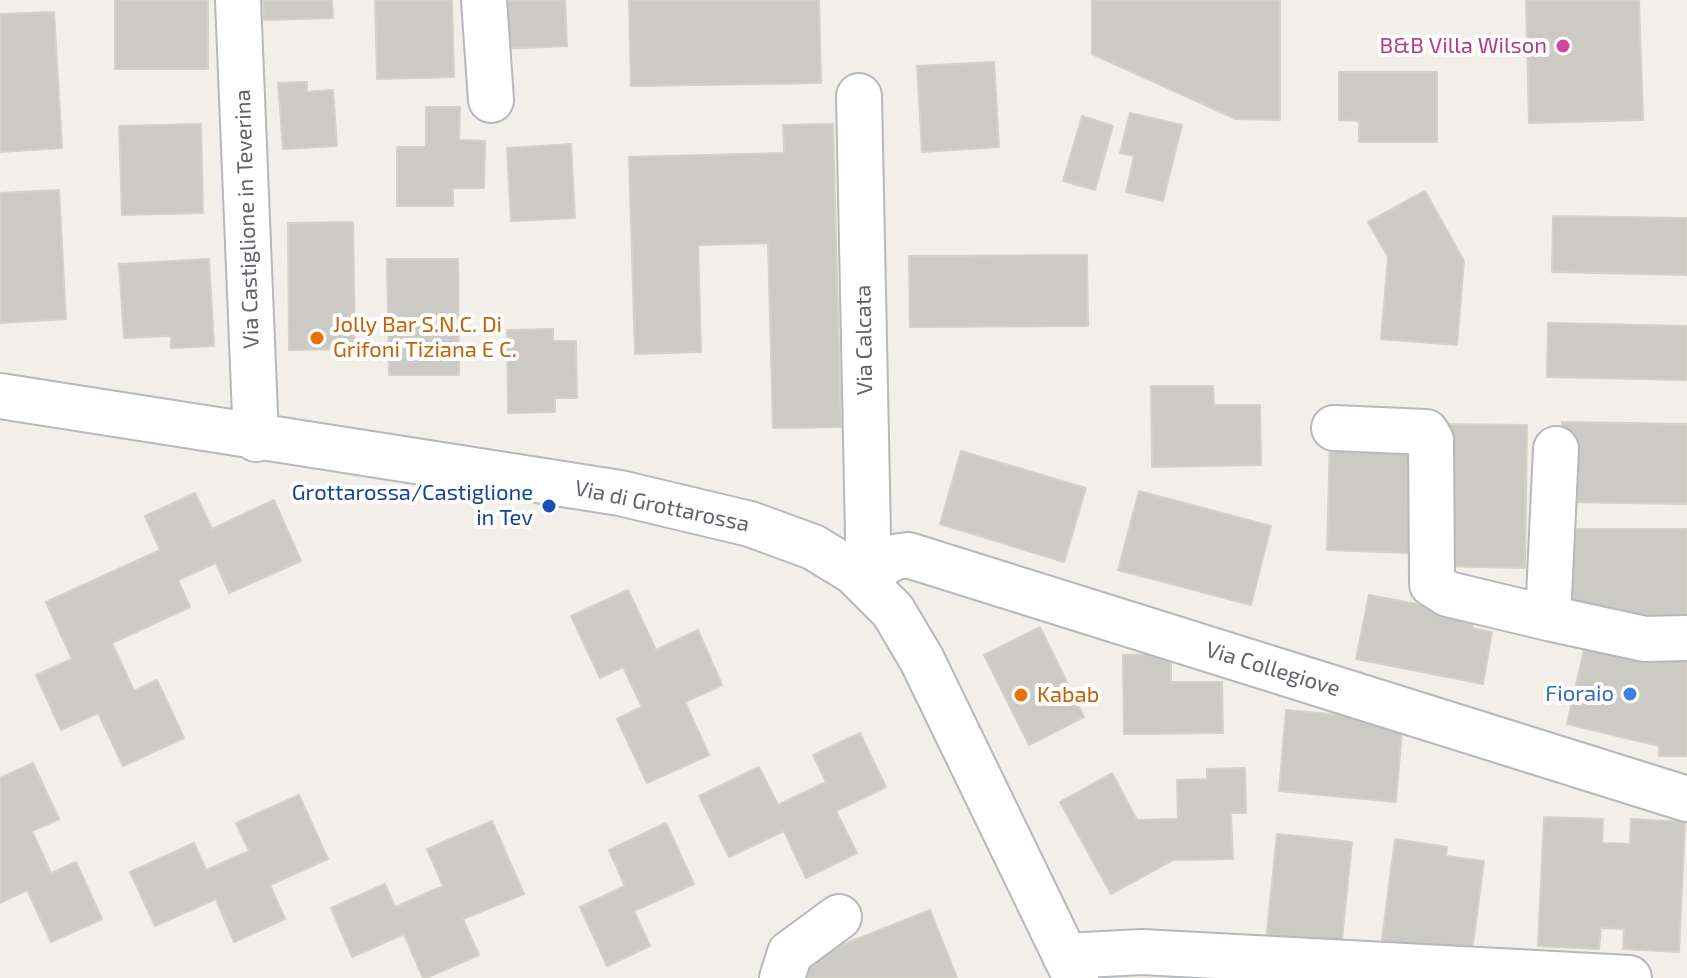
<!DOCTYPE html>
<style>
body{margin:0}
canvas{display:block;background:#f1efe8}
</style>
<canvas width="1687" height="978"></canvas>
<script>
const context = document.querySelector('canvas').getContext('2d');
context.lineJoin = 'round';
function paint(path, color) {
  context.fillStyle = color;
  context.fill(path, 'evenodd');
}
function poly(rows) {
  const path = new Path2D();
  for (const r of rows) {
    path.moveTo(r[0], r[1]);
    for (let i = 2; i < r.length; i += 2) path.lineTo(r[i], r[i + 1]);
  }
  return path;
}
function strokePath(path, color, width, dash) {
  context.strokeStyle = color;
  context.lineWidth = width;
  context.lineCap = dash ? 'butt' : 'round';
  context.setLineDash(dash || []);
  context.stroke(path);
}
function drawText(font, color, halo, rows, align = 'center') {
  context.font = font + ' "Exo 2",sans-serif';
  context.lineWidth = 8;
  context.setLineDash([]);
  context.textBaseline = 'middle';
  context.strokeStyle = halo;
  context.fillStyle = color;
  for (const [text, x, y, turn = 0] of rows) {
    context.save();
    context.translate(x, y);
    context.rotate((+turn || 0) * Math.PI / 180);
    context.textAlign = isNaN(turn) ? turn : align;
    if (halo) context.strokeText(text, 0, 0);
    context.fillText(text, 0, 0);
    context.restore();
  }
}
const building = poly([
 [115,0,208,0,208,69,115,69,115,0],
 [263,0,332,0,333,18,264,20,263,0],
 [375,0,452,0,454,77,377,79,375,0],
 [565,0,567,46,501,49,498,1,565,0],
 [629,0,819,0,821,83,631,86,629,0],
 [1092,0,1280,0,1280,120,1236,119,1092,54,1092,0],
 [1526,0,1639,0,1643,120,1529,123,1526,0],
 [54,12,62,148,0,152,0,14,54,12],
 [994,62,999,147,922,152,917,66,994,62],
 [1339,72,1437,72,1437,142,1359,142,1359,121,1339,120,1339,72],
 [307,82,307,92,333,90,337,146,283,149,278,83,307,82],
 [426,107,460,107,459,140,485,141,484,188,453,188,453,206,397,206,397,147,426,147,426,107],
 [1130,113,1182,125,1163,201,1126,192,1134,156,1120,153,1130,113],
 [1082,116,1113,126,1095,190,1063,181,1082,116],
 [201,124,203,213,122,215,119,126,201,124],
 [833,124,841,427,773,428,768,243,698,245,701,352,635,354,629,157,784,153,783,125,833,124],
 [571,144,575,218,511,221,507,148,571,144],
 [59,190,66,319,0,323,0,193,59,190],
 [1425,191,1464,261,1457,345,1381,339,1388,257,1368,222,1425,191],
 [1553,216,1687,218,1687,275,1552,272,1553,216],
 [353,222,355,349,289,350,288,223,353,222],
 [1087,255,1088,326,910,327,909,256,1087,255],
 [209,259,214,346,171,348,171,336,124,338,119,264,209,259],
 [387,259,458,259,459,375,389,375,387,259],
 [1548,323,1687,326,1687,380,1547,377,1548,323],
 [553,329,553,341,576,341,577,398,555,398,555,412,508,413,507,330,553,329],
 [1151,386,1213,386,1214,405,1260,405,1261,465,1152,467,1151,386],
 [1562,422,1687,424,1687,504,1561,502,1562,422],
 [1438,424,1527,425,1525,568,1436,566,1438,424],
 [1330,435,1424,438,1411,553,1327,550,1330,435],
 [961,451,1086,488,1064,562,940,524,961,451],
 [1139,491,1271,526,1251,605,1118,570,1139,491],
 [195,493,212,529,274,500,301,561,229,593,216,563,178,580,190,607,112,643,134,691,157,680,184,738,123,766,98,713,61,730,36,675,72,659,46,602,160,550,145,516,195,493],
 [1560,529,1687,529,1687,617,1560,617,1560,529],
 [628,590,656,650,698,630,722,685,685,702,709,755,647,783,617,719,642,707,623,667,600,678,571,616,628,590],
 [1369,595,1475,615,1472,628,1492,632,1483,684,1356,659,1369,595],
 [1040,627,1084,717,1029,745,984,655,1040,627],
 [1585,646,1659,663,1659,650,1687,650,1687,756,1659,756,1659,746,1567,724,1585,646],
 [1171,654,1171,682,1222,682,1223,733,1124,734,1123,655,1171,654],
 [1286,710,1386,719,1385,728,1402,730,1396,802,1279,791,1286,710],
 [860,733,886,787,836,811,857,853,806,878,784,831,729,857,699,796,759,767,778,805,826,782,813,755,860,733],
 [33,763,59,819,32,831,51,873,76,862,102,919,51,942,27,890,0,903,0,778,33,763],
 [1245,768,1246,813,1231,813,1233,859,1173,860,1111,894,1060,802,1112,773,1137,820,1178,819,1177,780,1207,779,1207,769,1245,768],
 [299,795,328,859,270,885,285,919,234,942,216,899,155,926,130,872,194,843,206,870,249,851,236,823,299,795],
 [1544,817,1603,819,1602,843,1630,844,1631,819,1685,822,1679,952,1623,949,1624,929,1601,928,1599,949,1538,946,1544,817],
 [492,821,524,894,463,919,479,955,426,978,423,978,404,934,352,957,331,908,385,884,395,907,443,886,427,849,492,821],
 [666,823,694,884,634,911,650,946,607,966,580,907,625,886,609,850,666,823],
 [1277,834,1352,842,1341,949,1266,941,1277,834],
 [1395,839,1447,847,1446,856,1484,861,1471,959,1381,947,1395,839],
 [930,910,957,978,806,978,799,962,930,910]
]);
const minor = poly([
 [238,0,256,439],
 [484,0,491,100],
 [859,96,869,585],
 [0,396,620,493,750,524,813,547,854,572,893,611,922,660,1076,978],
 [1334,428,1426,432,1431,440,1432,584,1448,594,1548,618],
 [1556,449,1548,618,1645,639,1687,638],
 [869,585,881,565,895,557,908,555,1687,799],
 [1065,956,1142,952,1629,978],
 [782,978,790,953,839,917]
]);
const markers = [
 [1563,46,8,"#d1479c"],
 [317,338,8,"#e8710a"],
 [549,506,8,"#1a4fb4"],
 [1630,694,8,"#3f7fe0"],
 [1021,695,8,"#e8710a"]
];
const hotelNames = [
 ["B&B Villa Wilson",1547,46]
];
const streetNames = [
 ["Via Castiglione in Teverina",247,219,-92],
 ["Via Calcata",864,340,-91],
 ["Via di Grottarossa",662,506,12],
 ["Via Collegiove",1273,669,17]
];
const foodNames = [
 ["Jolly Bar S.N.C. Di",333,325],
 ["Grifoni Tiziana E C.",333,350],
 ["Kabab",1037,695]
];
const transitNames = [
 ["Grottarossa/Castiglione",533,493],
 ["in Tev",533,518]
];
const shopNames = [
 ["Fioraio",1614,694]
];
paint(building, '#cccac5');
strokePath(building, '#d6d1c6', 2);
strokePath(minor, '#b5b8bc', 48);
strokePath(minor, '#fff', 44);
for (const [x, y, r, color] of markers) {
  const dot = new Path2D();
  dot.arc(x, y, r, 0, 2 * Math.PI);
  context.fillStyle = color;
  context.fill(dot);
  strokePath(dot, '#fff', 3);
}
drawText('22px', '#b23c85', '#fff', hotelNames, 'right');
drawText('22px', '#5f6368', '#fff', streetNames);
drawText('22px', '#c56008', '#fff', foodNames, 'left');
drawText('22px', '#164399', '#fff', transitNames, 'right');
drawText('22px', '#366cbe', '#fff', shopNames, 'right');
</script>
